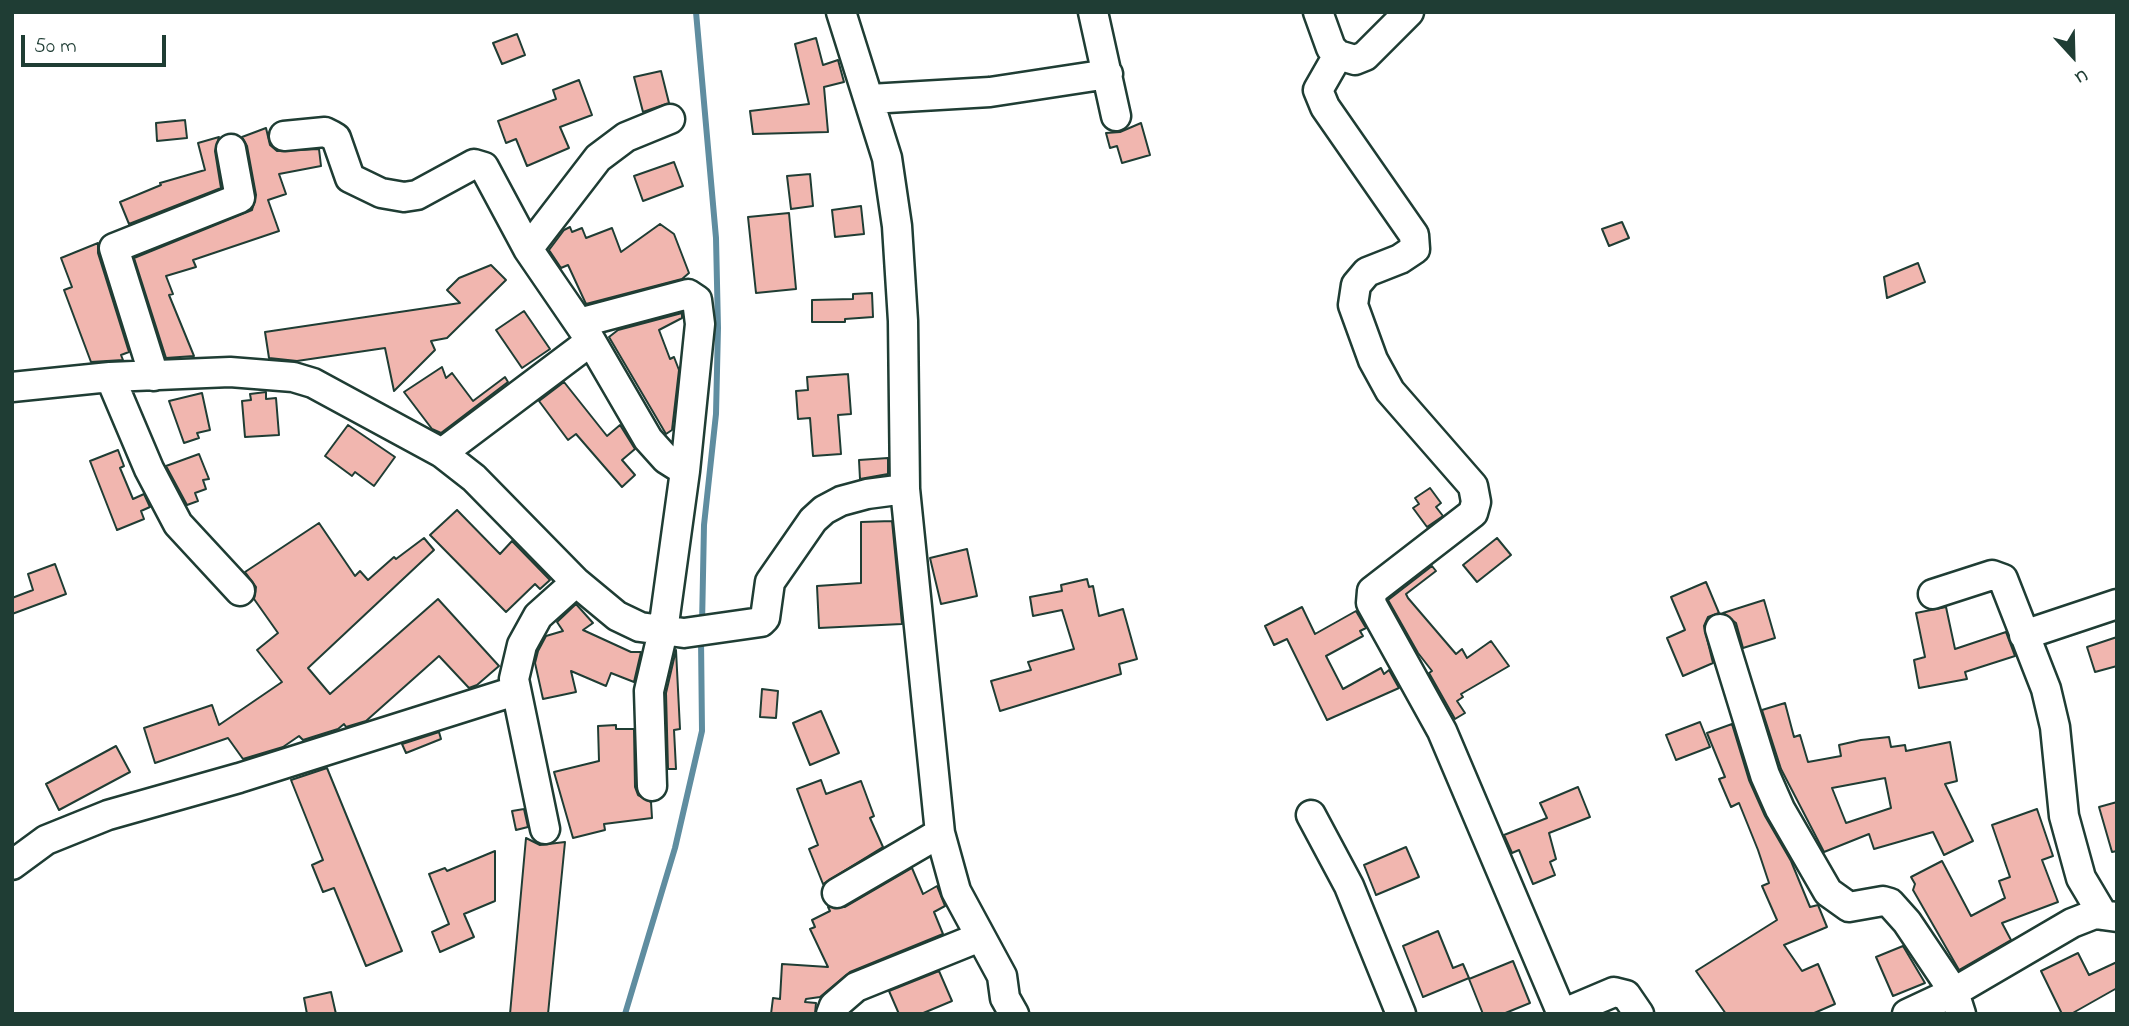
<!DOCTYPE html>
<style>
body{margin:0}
#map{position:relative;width:2129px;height:1026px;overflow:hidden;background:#fff;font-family:"Indie Flower",sans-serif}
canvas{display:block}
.frame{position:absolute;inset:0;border:14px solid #1f3d34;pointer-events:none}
.north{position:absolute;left:2038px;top:21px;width:70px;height:70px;-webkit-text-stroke:5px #fff;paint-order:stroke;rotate:158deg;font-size:19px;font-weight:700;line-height:28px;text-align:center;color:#1f3d34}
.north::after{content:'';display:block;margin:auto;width:24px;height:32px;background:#1f3d34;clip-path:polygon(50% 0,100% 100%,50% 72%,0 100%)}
.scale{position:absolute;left:21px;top:35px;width:145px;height:32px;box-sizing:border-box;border:4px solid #1f3d34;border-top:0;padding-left:9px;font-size:21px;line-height:24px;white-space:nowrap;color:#1f3d34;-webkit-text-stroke:5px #fff;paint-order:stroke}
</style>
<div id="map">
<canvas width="2129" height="1026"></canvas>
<div class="frame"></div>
<div class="north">U</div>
<div class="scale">50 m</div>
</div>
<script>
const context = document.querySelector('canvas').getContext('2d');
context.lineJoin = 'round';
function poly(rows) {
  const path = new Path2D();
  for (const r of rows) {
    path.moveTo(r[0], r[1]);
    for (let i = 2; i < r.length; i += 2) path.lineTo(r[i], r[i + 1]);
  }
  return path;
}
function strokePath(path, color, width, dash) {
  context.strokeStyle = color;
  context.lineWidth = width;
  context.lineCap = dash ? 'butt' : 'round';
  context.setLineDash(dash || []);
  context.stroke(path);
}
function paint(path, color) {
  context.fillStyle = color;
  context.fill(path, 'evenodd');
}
const stream = poly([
 [696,12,716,238,718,328,716,414,704,525,702,625],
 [625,1014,675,848,702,731,701,639]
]);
const building = poly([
 [517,34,525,55,502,64,493,43,517,34],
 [816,38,823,65,838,60,844,82,824,87,828,132,753,134,750,111,809,104,795,44,816,38],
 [661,71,669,103,643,112,634,77,661,71],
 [579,80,592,115,560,127,569,148,527,166,516,139,506,143,498,121,556,99,553,90,579,80],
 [185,120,187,138,157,141,156,123,185,120],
 [1141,123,1150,155,1122,163,1117,146,1110,148,1106,133,1120,132,1141,123],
 [266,128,270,145,277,151,319,149,321,166,279,174,286,194,268,200,279,231,193,260,196,267,166,276,173,294,169,295,194,356,166,358,134,258,252,210,256,195,247,146,242,137,266,128],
 [219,137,215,151,221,188,129,224,120,202,161,185,160,183,205,170,198,143,219,137],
 [674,162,683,186,643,201,634,176,674,162],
 [810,174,813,206,791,209,787,176,810,174],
 [861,206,864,234,835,237,832,210,861,206],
 [789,213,796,289,756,293,748,217,789,213],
 [1622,222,1629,238,1609,246,1602,229,1622,222],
 [660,224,674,234,689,273,682,279,586,304,568,265,561,268,549,250,564,230,570,227,572,232,582,228,586,238,612,228,621,252,660,224],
 [98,243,98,253,129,352,121,355,123,360,91,362,64,290,72,287,61,258,98,243],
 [1918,263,1925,282,1887,298,1884,277,1918,263],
 [491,265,506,280,447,338,431,341,435,350,394,391,385,348,297,361,269,358,265,332,460,303,447,290,459,278,491,265],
 [872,293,873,317,845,319,845,322,812,322,812,300,853,299,853,294,872,293],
 [524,311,550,349,522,368,496,330,524,311],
 [682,313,682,318,659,330,670,359,674,357,679,370,672,430,666,434,609,337,618,330,682,313],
 [442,367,446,378,452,373,473,401,505,377,508,382,441,433,432,429,404,392,442,367],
 [848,374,851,414,838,415,841,454,813,456,810,418,798,419,796,391,808,390,807,377,848,374],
 [564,382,607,436,620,425,635,449,622,460,635,475,622,487,576,434,568,440,539,401,564,382],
 [266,392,266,399,276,398,279,435,245,437,242,401,251,400,250,394,266,392],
 [202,393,210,430,197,433,199,438,184,443,169,401,202,393],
 [348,425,395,457,374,486,355,472,352,476,325,456,348,425],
 [118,450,124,466,120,468,133,499,144,494,150,507,141,511,144,519,117,530,90,461,118,450],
 [199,454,209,479,203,480,206,489,195,493,198,501,187,505,166,466,199,454],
 [888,458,888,474,860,479,859,460,888,458],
 [1430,488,1441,503,1436,507,1443,516,1427,527,1413,508,1419,504,1415,498,1430,488],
 [457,510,500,554,512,541,550,580,540,589,535,584,506,612,430,535,457,510],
 [892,521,902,624,819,628,817,586,861,583,861,522,892,521],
 [319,523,355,576,360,571,368,580,394,557,396,559,424,538,434,550,308,668,330,694,438,599,499,666,477,685,469,688,439,656,366,721,346,727,344,724,338,729,303,740,299,736,283,747,243,759,228,738,155,763,144,728,212,705,219,725,282,682,257,650,278,633,254,599,256,587,245,572,319,523],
 [1497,538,1511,555,1477,582,1463,565,1497,538],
 [967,549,977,596,941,604,930,558,967,549],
 [55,564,66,594,12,614,12,598,33,590,28,574,55,564],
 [1432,566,1436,571,1406,594,1408,598,1456,654,1462,649,1467,658,1491,641,1509,666,1461,694,1463,697,1457,701,1465,713,1455,719,1429,673,1432,671,1418,653,1388,600,1432,566],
 [1087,579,1089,587,1093,586,1099,616,1123,609,1137,659,1119,664,1121,674,1000,711,991,681,1031,670,1028,662,1074,649,1062,610,1033,616,1030,597,1062,591,1061,585,1087,579],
 [1706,582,1719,613,1708,617,1704,626,1713,663,1683,676,1667,638,1685,630,1671,597,1706,582],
 [1764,600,1775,638,1743,648,1736,623,1723,613,1764,600],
 [576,604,593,623,583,630,631,652,641,652,634,682,611,673,606,686,571,671,576,692,543,699,535,663,538,651,546,636,563,631,557,622,576,604],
 [1302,607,1315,634,1356,611,1366,628,1360,631,1363,636,1326,656,1343,689,1381,668,1384,674,1389,670,1399,688,1327,720,1287,639,1274,645,1265,626,1302,607],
 [1946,607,1955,649,2006,632,2015,656,1965,672,1967,679,1919,688,1914,660,1925,657,1916,613,1946,607],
 [2117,637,2117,666,2095,672,2087,647,2117,637],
 [676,650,680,729,674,730,676,769,668,769,666,693,676,650],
 [762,689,778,691,776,718,760,717,762,689],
 [1785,703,1794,737,1800,735,1808,762,1841,756,1839,745,1861,740,1889,737,1891,747,1905,745,1906,751,1950,742,1957,781,1945,784,1973,841,1944,855,1933,832,1874,849,1869,834,1824,852,1781,769,1762,710,1785,703],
 [1885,778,1891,808,1846,823,1832,788,1885,778],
 [821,711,839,753,810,765,793,723,821,711],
 [1700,722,1710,747,1676,760,1666,735,1700,722],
 [1732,724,1749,780,1765,816,1791,861,1810,907,1818,905,1827,927,1784,945,1802,971,1818,964,1835,1004,1812,1014,1726,1014,1696,971,1777,920,1762,886,1769,883,1758,850,1739,803,1731,807,1719,779,1725,777,1707,733,1732,724],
 [616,725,616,729,634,729,635,787,638,795,651,802,652,818,604,824,605,830,573,838,554,772,599,761,598,726,616,725],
 [439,732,441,739,406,753,402,744,439,732],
 [116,746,130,772,59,810,46,784,116,746],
 [327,768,402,951,366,966,334,888,323,892,312,865,323,860,291,780,327,768],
 [821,780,826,794,861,781,874,816,870,818,883,847,823,884,809,849,818,845,797,789,821,780],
 [1578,787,1590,817,1549,833,1556,859,1550,862,1555,875,1533,884,1519,850,1512,853,1504,835,1547,818,1540,803,1578,787],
 [2117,802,2117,851,2112,852,2099,807,2117,802],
 [524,809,528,827,516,830,512,811,524,809],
 [2037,809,2053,856,2042,860,2058,902,2002,923,2011,940,1959,970,1913,890,1915,884,1911,877,1942,861,1971,916,2005,898,1999,881,2010,877,1992,825,2037,809],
 [526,838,540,845,565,842,548,1014,510,1014,526,838],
 [1406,847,1419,877,1376,895,1364,865,1406,847],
 [495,851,495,901,464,914,474,937,440,952,432,932,449,924,429,874,445,868,447,871,495,851],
 [912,868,923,894,937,886,945,906,934,912,943,934,850,972,820,997,806,999,805,1002,816,1003,815,1014,771,1014,773,998,780,999,782,964,828,967,810,929,815,927,812,920,830,911,828,907,845,907,912,868],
 [1438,931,1453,968,1463,964,1469,978,1423,997,1403,946,1438,931],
 [1903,946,1925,983,1893,996,1876,957,1903,946],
 [2078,953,2089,975,2117,962,2117,988,2071,1014,2062,1014,2041,971,2078,953],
 [1513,961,1530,1003,1503,1014,1483,1014,1469,979,1513,961],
 [939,971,952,1001,921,1014,899,1014,889,991,939,971],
 [331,992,336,1014,307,1014,304,998,331,992]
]);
const minor = poly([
 [841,12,887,158,897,226,903,321,905,489,940,833,956,891,1002,976,1005,998,1014,1014],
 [1093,12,1116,116],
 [1318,12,1331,48,1338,55,1355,60,1365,56,1409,12],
 [1338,55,1318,90,1325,107,1414,235,1415,249,1400,259,1367,272,1356,285,1353,305,1373,360,1390,391,1473,486,1476,502,1473,513,1372,591,1371,603,1442,731,1562,1014],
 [870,99,990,92,1108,74],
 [284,136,325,132,331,135,336,138,350,178,381,193,404,197,417,195,474,164,484,167,528,249,591,341,442,453],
 [528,249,598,158,626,137,670,119],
 [579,323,688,294,697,300,700,324,685,471,663,631,649,691,652,786],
 [591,341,648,439,666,459,685,471],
 [154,376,114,248,240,198,231,149],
 [110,377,149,469,178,524,240,591],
 [12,387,110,377,230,372,293,377,313,383,442,453,474,478,576,582,617,616,640,627,684,633,761,622,765,618,770,582,813,520,824,510,841,501,867,494,905,489],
 [1933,594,1992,575,2003,579,2046,689,2055,727,2064,816,2081,878,2103,915],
 [1720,629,1765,775,1780,809,1828,892,1849,907,1883,901,1890,903,1907,922,1954,992,1961,1014],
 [2024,635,2117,604],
 [1311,815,1349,886,1401,1014],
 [545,829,514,679,522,645,538,616,576,582],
 [12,865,46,840,108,815,239,778,515,691],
 [837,893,940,833],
 [831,1014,834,1006,856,987,980,937],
 [1562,1014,1614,992,1626,995,1639,1014],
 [1907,1014,1954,992,2072,923,2095,914,2117,917]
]);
strokePath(stream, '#5f8da0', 6);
paint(building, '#f1b6af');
strokePath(building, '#1f3d34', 2);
strokePath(minor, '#1f3d34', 33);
strokePath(minor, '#fff', 28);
</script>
